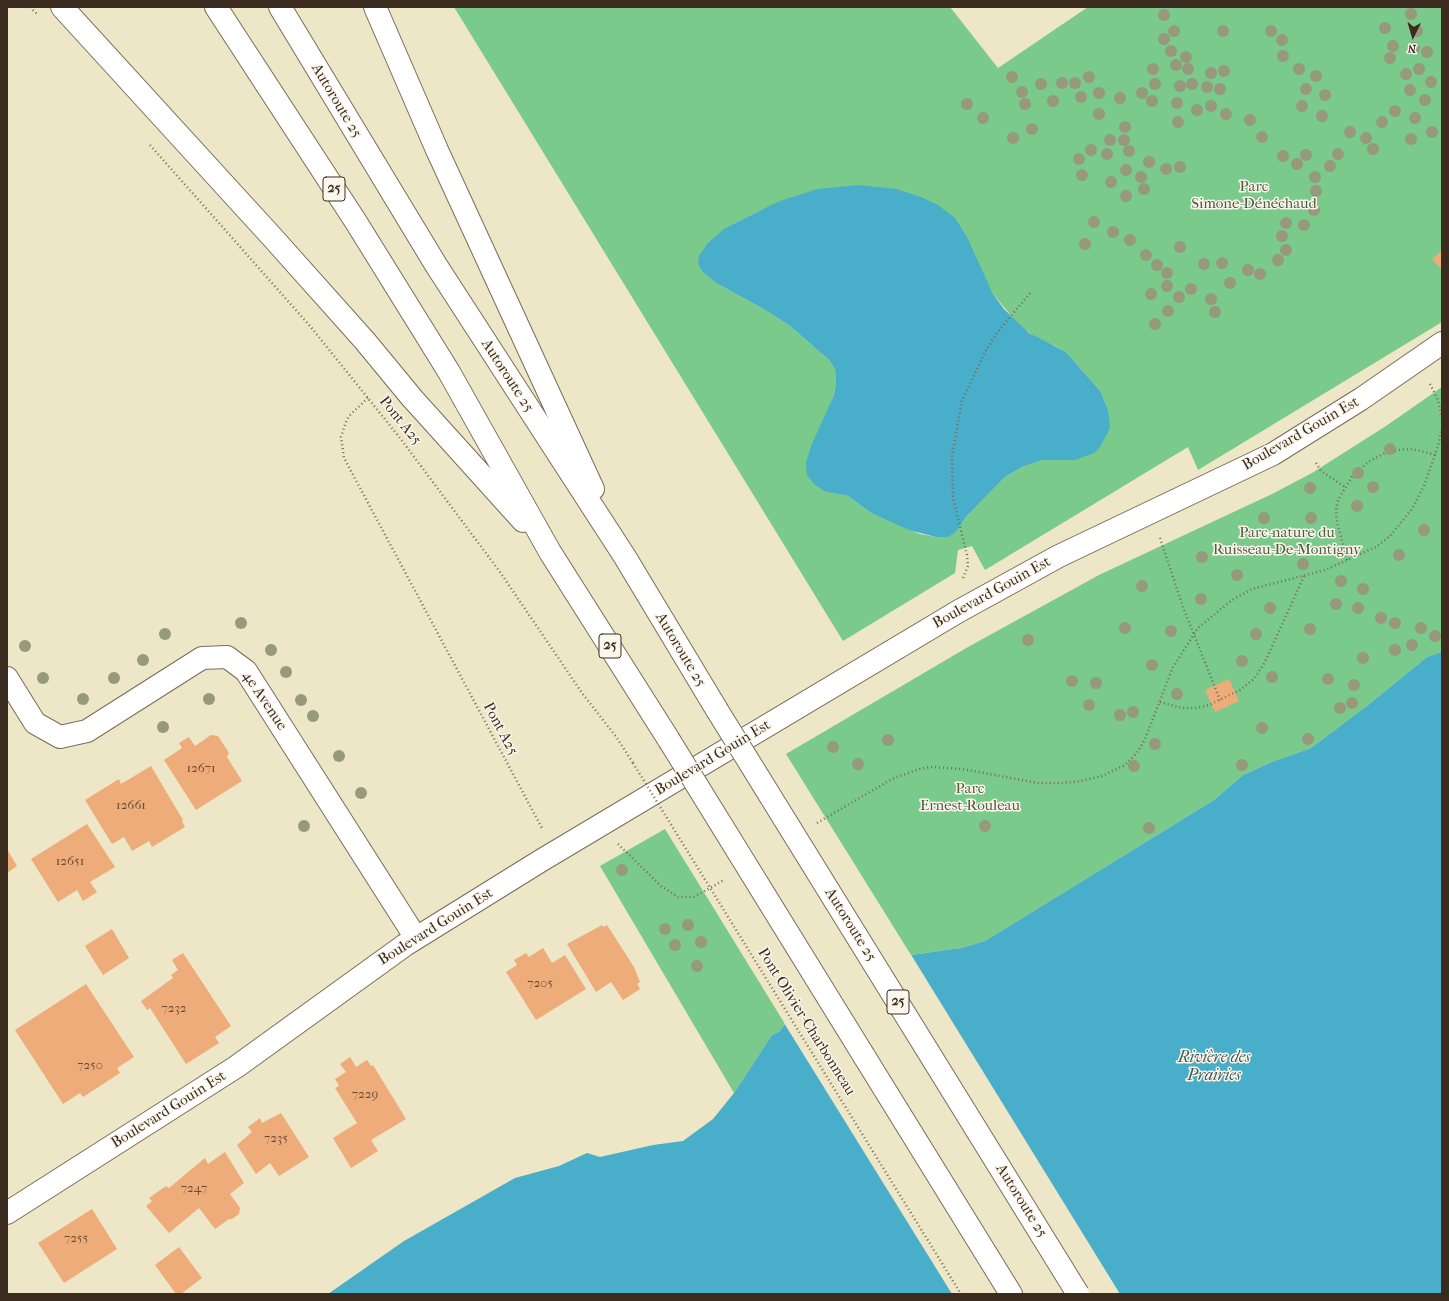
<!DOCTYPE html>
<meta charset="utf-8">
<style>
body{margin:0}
#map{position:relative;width:1449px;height:1301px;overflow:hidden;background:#ede6c7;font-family:"IM FELL French Canon",serif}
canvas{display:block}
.frame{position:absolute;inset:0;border:8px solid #3b2a1e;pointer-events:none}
.north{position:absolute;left:1393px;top:16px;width:40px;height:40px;-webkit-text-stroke:3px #fbf7ec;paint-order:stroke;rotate:185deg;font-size:11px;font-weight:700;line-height:16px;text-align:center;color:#3b2a1e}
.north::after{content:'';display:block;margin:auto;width:14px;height:18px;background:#3b2a1e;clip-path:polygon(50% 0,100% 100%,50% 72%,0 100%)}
</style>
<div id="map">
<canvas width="1449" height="1301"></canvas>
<div class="frame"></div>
<div class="north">N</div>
</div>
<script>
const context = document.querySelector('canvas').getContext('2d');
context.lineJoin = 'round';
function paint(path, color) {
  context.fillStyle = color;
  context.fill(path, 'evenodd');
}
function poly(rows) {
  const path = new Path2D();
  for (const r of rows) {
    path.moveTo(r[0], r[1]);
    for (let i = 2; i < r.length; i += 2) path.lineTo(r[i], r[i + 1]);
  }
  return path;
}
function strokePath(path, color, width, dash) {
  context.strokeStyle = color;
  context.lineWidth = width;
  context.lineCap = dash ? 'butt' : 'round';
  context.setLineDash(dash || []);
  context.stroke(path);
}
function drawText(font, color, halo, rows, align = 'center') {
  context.font = font + ' "IM FELL French Canon",serif';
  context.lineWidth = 3;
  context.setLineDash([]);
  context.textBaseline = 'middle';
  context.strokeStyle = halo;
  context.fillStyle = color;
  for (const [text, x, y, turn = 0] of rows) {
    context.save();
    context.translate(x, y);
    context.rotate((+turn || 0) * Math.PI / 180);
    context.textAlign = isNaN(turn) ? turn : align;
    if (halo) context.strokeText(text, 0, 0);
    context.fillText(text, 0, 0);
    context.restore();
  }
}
const green = poly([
 [454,7,950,7,998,68,1088,7,1442,7,1442,322,1198,470,1188,447,985,570,972,546,958,550,955,573,843,641],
 [797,196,984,277,993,294,1020,326,1041,341,1055,346,1066,352,1101,392,1108,410,1042,460,1022,467,1005,477,966,517,956,532,936,537,920,534,871,513,848,496,839,494,826,415,834,395,836,383,835,369,829,360,790,326,767,311,718,284,725,228,761,210],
 [1442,387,1442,652,1427,657,1368,705,1311,748,1272,762,1243,775,1214,800,985,941,961,948,911,955,786,754,968,647,1099,575,1272,494,1312,473,1386,426],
 [665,829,785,1024,780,1031,772,1035,734,1093,600,866]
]);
const water = poly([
 [858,185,896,189,921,197,938,205,955,218,967,237,993,294,1004,309,1029,333,1066,352,1101,392,1108,410,1110,428,1100,447,1094,453,1075,460,1042,460,1022,467,1005,477,966,517,956,532,948,537,936,537,909,530,871,513,848,496,824,491,814,484,807,475,806,463,811,446,834,395,836,383,835,369,829,360,790,326,767,311,718,284,702,271,698,263,699,256,707,244,725,228,761,210,780,201,818,189],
 [1442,652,1442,1294,328,1294,404,1241,515,1178,559,1166,587,1153,600,1157,653,1145,683,1141,713,1119,734,1093,772,1035,780,1031,785,1024,911,955,961,948,985,941,1214,800,1243,775,1272,762,1311,748,1368,705,1427,657]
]);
const pier = poly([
 [910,953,1120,1294,952,1294,784,1023]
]);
const building = poly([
 [1442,250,1442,270,1432,259],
 [1229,679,1239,701,1215,712,1205,690],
 [211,735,218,736,229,753,227,757,242,781,196,810,164,760,182,748,179,743,189,737,195,746],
 [151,766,183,820,182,821,185,827,152,847,149,841,132,851,124,837,112,844,85,800,119,779,121,784],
 [87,824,115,867,90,882,97,892,83,901,77,890,58,902,31,859],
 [7,849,17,866,7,873],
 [602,925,603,927,607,925,634,967,640,982,637,984,640,989,623,1000,611,982,596,992,567,944],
 [112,929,129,958,103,975,85,946],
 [543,948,552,963,565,955,586,989,536,1020,506,972,517,965,514,960,526,953,529,957],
 [183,953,231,1026,215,1037,219,1043,186,1064,150,1008,147,1010,141,1001,173,978,171,975,178,970,172,960],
 [86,984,134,1057,117,1068,120,1073,83,1097,80,1093,63,1104,15,1030],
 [350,1057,356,1067,367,1060,371,1066,373,1065,406,1119,371,1140,378,1151,351,1168,333,1138,357,1123,335,1088,339,1086,335,1079,346,1072,340,1064],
 [281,1113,309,1157,279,1176,270,1163,256,1174,237,1145,252,1132,248,1127,260,1118,262,1123],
 [225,1152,244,1183,230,1194,240,1208,239,1214,232,1219,229,1219,215,1229,199,1208,169,1233,146,1206,152,1201,149,1198,166,1186,169,1188,205,1158,208,1164],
 [92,1209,117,1249,64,1283,38,1243],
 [179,1247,202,1278,181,1294,176,1294,155,1265]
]);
const path = poly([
 [30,7,37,14],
 [150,145,310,326,400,438,500,572,582,693,617,738,633,763],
 [1430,384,1438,400,1442,419],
 [368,398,349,416,346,422,341,437,344,458,543,830],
 [1316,463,1321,471,1345,487],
 [1160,538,1183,607,1220,700],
 [1347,560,1337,522,1336,510,1338,500,1353,475,1368,462,1385,453,1398,450,1412,449,1436,455],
 [963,578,968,566,967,555,953,498,952,455,962,401,985,352,997,333,1030,293],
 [1160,702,1182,708,1196,708,1209,705,1240,690,1254,679,1265,662,1304,576],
 [817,823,892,779,919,769,931,767,962,769,1038,783,1063,783,1081,781,1102,776,1125,765,1137,753,1145,739,1173,667,1198,628,1232,600,1252,589,1325,570,1376,547,1390,536,1412,509,1424,486,1438,446,1442,428],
 [618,844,661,886,678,897,694,897,724,880]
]);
const minor = poly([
 [7,678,35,723,60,737,87,731,202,658,227,657,246,671,416,938],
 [7,1213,236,1067,405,945,542,860,959,611,1059,556,1273,454,1361,399,1442,343]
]);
const highway = poly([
 [62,7,273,238,365,341,412,398,523,521],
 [216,7,356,222,449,372,550,552,669,740],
 [280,7,436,265,625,557,717,710],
 [375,7,437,150,593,489],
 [864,1056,1011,1294]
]);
const pathBridge = poly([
 [633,763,961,1294]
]);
const highwayBridge = poly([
 [717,710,1078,1294],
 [669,740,864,1056]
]);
const trees = [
 [1411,14],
 [1164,15],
 [1385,28],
 [1174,31],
 [1223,31],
 [1271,31],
 [1417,31],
 [1164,39],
 [1282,40],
 [1393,46],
 [1414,48],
 [1171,51],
 [1427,52],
 [1283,56],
 [1186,57],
 [1390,58],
 [1176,65],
 [1153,69],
 [1188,69],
 [1299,69],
 [1419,69],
 [1224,71],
 [1211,73],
 [1406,74],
 [1316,76],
 [1012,77],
 [1089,77],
 [1431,82],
 [1062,83],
 [1075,83],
 [1041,84],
 [1155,84],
 [1192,84],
 [1180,86],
 [1207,87],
 [1220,89],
 [1306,89],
 [1410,90],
 [1022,92],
 [1099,93],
 [1142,93],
 [1325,95],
 [1081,97],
 [1120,98],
 [1425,100],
 [1053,101],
 [1152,101],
 [1177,103],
 [967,104],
 [1025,104],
 [1211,106],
 [1302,106],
 [1197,110],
 [1395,111],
 [1099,114],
 [1226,114],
 [1322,116],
 [983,118],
 [1415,118],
 [1250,120],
 [1178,122],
 [1382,122],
 [1125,127],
 [1032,129],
 [1350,132],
 [1432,132],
 [1262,137],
 [1013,138],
 [1366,138],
 [1411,139],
 [1110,140],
 [1124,140],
 [1373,149],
 [1091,150],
 [1129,151],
 [1107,154],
 [1338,154],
 [1306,155],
 [1283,156],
 [1079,159],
 [1149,162],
 [1297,164],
 [1330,166],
 [1180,167],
 [1166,169],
 [1126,170],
 [1082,175],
 [1141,177],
 [1315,177],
 [1111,182],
 [1144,189],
 [1316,191],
 [1126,196],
 [1314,210],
 [1094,222],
 [1286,223],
 [1304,225],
 [1113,232],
 [1282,236],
 [1130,240],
 [1085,244],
 [1180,247],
 [1286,250],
 [1146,255],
 [1278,260],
 [1222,263],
 [1204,264],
 [1157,265],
 [1248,270],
 [1167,273],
 [1260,274],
 [1230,283],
 [1167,286],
 [1191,289],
 [1151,294],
 [1179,297],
 [1211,299],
 [1168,311],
 [1215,312],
 [1155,324],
 [1390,449],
 [1358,473],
 [1373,487],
 [1310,488],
 [1357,506],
 [1264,518],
 [1311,518],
 [1424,530],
 [1399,555],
 [1202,557],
 [1303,564],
 [1237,575],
 [1341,581],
 [1142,586],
 [1363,589],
 [1201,599],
 [1336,604],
 [1270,608],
 [1358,608],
 [1381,618],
 [241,623],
 [1395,623],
 [1125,628],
 [1421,628],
 [1310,629],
 [1171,631],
 [165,634],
 [1256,634],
 [1435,636],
 [1028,640],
 [1412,645],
 [25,646],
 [271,650],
 [1395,650],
 [1363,658],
 [143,660],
 [1242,661],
 [1152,665],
 [286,672],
 [1272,677],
 [43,678],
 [114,678],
 [1328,679],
 [1072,681],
 [1096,683],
 [1354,685],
 [1177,694],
 [83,699],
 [209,699],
 [301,700],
 [1352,703],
 [1089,705],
 [1340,708],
 [1133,712],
 [1120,715],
 [313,716],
 [163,727],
 [1262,728],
 [1308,739],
 [888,740],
 [1155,744],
 [833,747],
 [339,756],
 [858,764],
 [1242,765],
 [1134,766],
 [361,793],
 [304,826],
 [985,826],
 [1149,828],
 [622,870],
 [688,925],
 [665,929],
 [701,942],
 [675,945],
 [697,966]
];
const numberNames = [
 ["12671",201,769],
 ["12661",131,806],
 ["12651",70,862],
 ["7205",540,984],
 ["7232",174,1009],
 ["7250",90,1066],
 ["7229",365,1095],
 ["7235",276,1139],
 ["7247",194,1189],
 ["7255",76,1239]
];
const shields = [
 [334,189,22],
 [610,646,22],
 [898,1002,22]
];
const shieldNames = [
 ["25",334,189],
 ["25",610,646],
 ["25",898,1002]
];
const streetNames = [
 ["Autoroute 25",336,101,59],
 ["Autoroute 25",507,376,57],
 ["Pont A25",400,421,51],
 ["Boulevard Gouin Est",1301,434,-30],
 ["Boulevard Gouin Est",992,593,-29],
 ["Autoroute 25",680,650,59],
 ["4e Avenue",264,701,56],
 ["Pont A25",500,729,62],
 ["Boulevard Gouin Est",713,758,-31],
 ["Autoroute 25",850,925,58],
 ["Boulevard Gouin Est",436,927,-32],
 ["Pont Olivier-Charbonneau",806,1022,58],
 ["Boulevard Gouin Est",169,1110,-32],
 ["Autoroute 25",1021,1201,58]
];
const parkNames = [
 ["Parc",1254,187],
 ["Simone-Dénéchaud",1254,204],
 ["Parc-nature du",1287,533],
 ["Ruisseau-De-Montigny",1287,550],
 ["Parc",970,789],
 ["Ernest-Rouleau",970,806]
];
const waterNames = [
 ["Rivière des",1214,1058],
 ["Prairies",1214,1076]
];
paint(green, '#79ca8b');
paint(water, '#49aec9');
paint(pier, '#ede6c7');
paint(building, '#edac7a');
strokePath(minor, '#796c59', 24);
strokePath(highway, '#796c59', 24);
strokePath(path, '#796c59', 2.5, [1, 3]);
strokePath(minor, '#fff', 22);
strokePath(highway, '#fff', 22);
strokePath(highwayBridge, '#796c59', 24, []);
strokePath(pathBridge, '#796c59', 2.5, [1, 3]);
strokePath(highwayBridge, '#fff', 22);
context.fillStyle = '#96997c';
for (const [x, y] of trees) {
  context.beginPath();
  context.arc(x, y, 6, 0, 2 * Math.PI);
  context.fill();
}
drawText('13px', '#684a35', null, numberNames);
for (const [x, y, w] of shields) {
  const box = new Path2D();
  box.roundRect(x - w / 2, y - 12, w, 24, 3);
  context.fillStyle = '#fbf7ec';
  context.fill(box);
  strokePath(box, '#3b2a1e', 1);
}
drawText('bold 14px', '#3b2a1e', null, shieldNames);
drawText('15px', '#3b2a1e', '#fbf7ec', streetNames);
drawText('15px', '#4e5a3f', '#fbf7ec', parkNames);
drawText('italic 16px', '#40585a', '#fbf7ec', waterNames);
</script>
